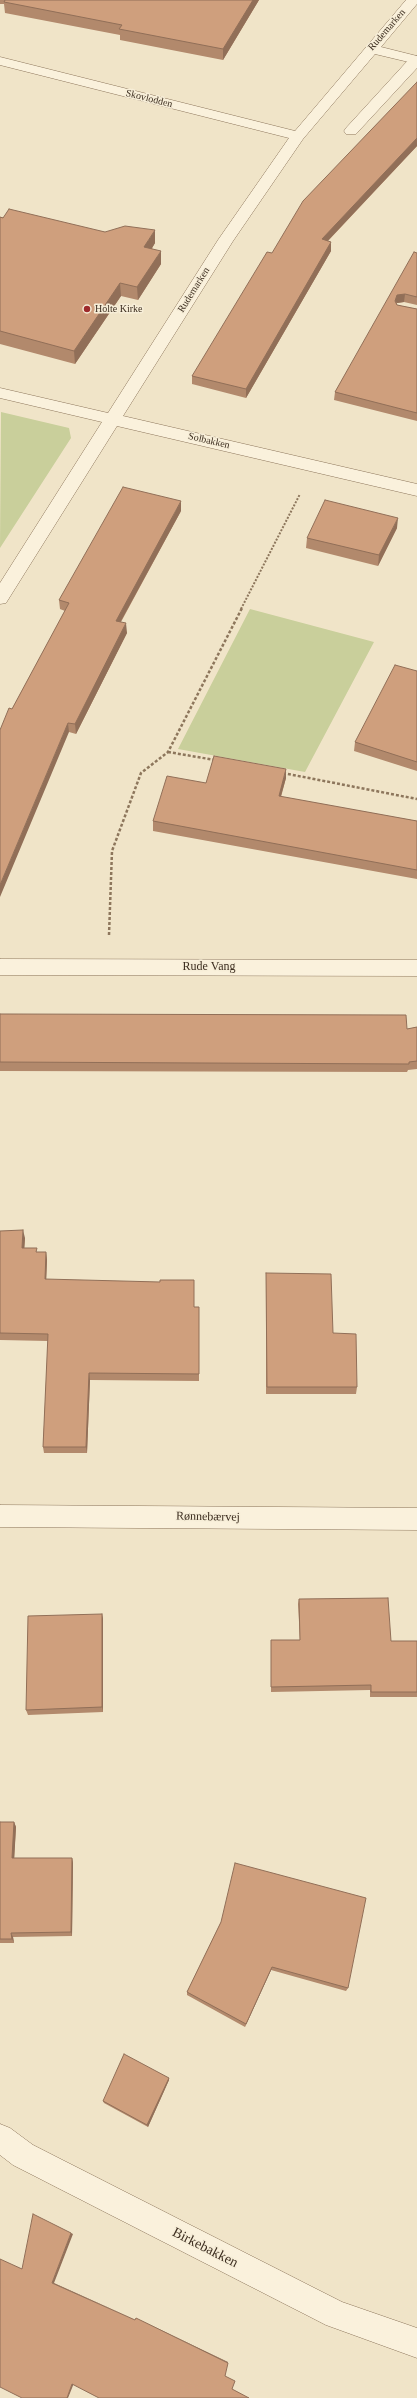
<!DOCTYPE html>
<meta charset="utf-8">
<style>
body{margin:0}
canvas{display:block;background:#f0e4c8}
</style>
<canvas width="417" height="2398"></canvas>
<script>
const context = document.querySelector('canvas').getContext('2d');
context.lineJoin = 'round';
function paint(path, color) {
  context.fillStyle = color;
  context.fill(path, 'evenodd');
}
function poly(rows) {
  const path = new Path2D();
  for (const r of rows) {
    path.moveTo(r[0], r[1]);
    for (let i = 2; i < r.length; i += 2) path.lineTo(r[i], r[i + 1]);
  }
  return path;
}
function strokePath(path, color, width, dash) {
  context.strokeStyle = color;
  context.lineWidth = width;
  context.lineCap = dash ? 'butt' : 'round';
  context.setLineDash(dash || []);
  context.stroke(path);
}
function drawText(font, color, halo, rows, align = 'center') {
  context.font = font + ' Georgia,serif';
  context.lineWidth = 3;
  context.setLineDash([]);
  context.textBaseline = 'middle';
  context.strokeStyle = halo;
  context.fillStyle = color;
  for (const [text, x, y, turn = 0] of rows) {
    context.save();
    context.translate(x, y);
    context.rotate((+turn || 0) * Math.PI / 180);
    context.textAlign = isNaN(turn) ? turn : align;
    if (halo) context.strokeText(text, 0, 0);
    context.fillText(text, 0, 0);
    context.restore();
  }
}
const green = poly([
 [1,412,69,428,71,438,0,548],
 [250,609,374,642,305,772,178,749]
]);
const pathFar1 = poly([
 [241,609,300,494]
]);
const path = poly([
 [168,752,215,760],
 [283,773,417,799],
 [109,935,112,851,141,773,168,752,242,608]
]);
const service = poly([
 [417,56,417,68,356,134,346,134,344,131,346,128,411,57,417,56]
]);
const minor = poly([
 [406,0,417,0,417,4,381,47,417,56,417,64,375,54,303,139,233,241,123,416,417,484,417,496,117,426,6,603,0,604,0,583,102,422,0,398,0,388,108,413,218,240,289,138,0,65,0,57,295,131,406,0],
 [0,959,417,960,417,976,0,975,0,959],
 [0,1505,417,1508,417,1530,0,1527,0,1505],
 [0,2124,10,2128,33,2145,342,2302,417,2328,417,2358,326,2325,13,2165,0,2155,0,2124]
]);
const wall = poly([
 [0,0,259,0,223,60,120,40,120,35,5,13,4,4,0,4],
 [417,82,417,146,328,241,331,251,246,398,192,384,192,376],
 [0,217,105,232,155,243,152,248,161,264,138,300,121,296,75,364,0,344],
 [417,253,417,305,404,302,397,303,397,305,417,309,417,421,334,400,335,392],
 [181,511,121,622,127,633,76,734,69,732,12,709,65,611,60,609,59,600],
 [397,528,378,566,306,548,307,538],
 [417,671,417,771,354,751,355,742],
 [286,778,281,797,417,821,417,879,153,831,153,821,206,783],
 [0,1014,407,1029,417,1027,417,1069,408,1070,407,1072,0,1071],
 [0,1231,25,1238,24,1248,37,1252,46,1252,47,1260,46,1279,194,1307,199,1307,199,1381,90,1380,87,1453,44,1453,43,1447,48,1341,0,1340],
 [266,1273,333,1333,357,1387,356,1394,266,1394],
 [299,1599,391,1641,417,1641,417,1697,370,1697,370,1690,271,1692,271,1640,300,1640,298,1604],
 [102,1614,103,1619,103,1712,28,1715,26,1710],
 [0,1822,14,1822,16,1827,14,1858,72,1858,73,1863,72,1936,13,1937,14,1943,0,1943],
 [221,1922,348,1988,346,1991,271,1970,245,2027,187,1995,187,1992],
 [169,2078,169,2080,148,2127,104,2103,103,2101]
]);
const shadedWall = poly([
 [253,0,259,0,223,60,223,49],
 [417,138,417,146,321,248,322,239],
 [155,230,155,243,145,260,144,247],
 [331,242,331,251,246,398,246,389],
 [161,251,161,264,138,300,137,287],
 [120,283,121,296,75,364,74,351],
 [405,294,404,302,397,303,395,301,397,295],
 [181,501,181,511,116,630,116,621],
 [398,518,397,528,378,566,379,555],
 [126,623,127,633,76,734,75,724],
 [68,723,69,732,0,897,0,885],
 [286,769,286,778,278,806,279,796],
 [23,1230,25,1238,24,1255,22,1248],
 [46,1252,47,1260,46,1287,45,1279],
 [89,1373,90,1380,87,1453,86,1447],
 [102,1614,103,1619,103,1712,102,1707],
 [14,1822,16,1827,14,1863,12,1858],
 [72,1858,73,1863,72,1936,71,1932],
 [11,1933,13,1937,14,1943,12,1939],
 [272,1967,271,1970,245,2027,246,2024],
 [169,2078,169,2080,148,2127,147,2125],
 [71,2233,73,2234,54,2283,136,2320,52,2283],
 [136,2318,228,2362,228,2363],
 [74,2383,68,2398,67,2398,72,2384]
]);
const building = poly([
 [5,0,253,0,223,49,119,29,122,25,4,2,5,0],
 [417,82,417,138,322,239,331,242,246,389,192,376,267,252,272,253,303,201,417,82],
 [9,209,105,232,125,226,155,230,144,247,161,251,137,287,120,283,74,351,0,331,0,217,3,218,9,209],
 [414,252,417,253,417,297,405,294,397,295,395,301,397,305,417,309,417,413,335,392,414,252],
 [123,487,181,501,116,621,126,623,75,724,68,723,0,885,0,730,9,708,12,709,69,603,59,600,123,487],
 [325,500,398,518,379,555,307,538,325,500],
 [395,665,417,671,417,762,355,742,395,665],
 [214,756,286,769,279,796,417,821,417,870,153,821,167,776,206,783,214,756],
 [0,1014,406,1015,407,1029,417,1027,417,1061,409,1062,409,1064,0,1062,0,1014],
 [23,1230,22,1248,37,1248,36,1252,46,1252,45,1279,160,1282,160,1280,194,1280,194,1307,199,1307,199,1374,89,1373,86,1447,43,1447,48,1334,0,1333,0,1231,23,1230],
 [266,1273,331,1274,333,1333,356,1334,357,1387,267,1387,266,1273],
 [388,1598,391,1641,417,1641,417,1692,371,1692,371,1685,271,1687,271,1640,300,1640,299,1599,388,1598],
 [102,1614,102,1707,26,1710,28,1616,102,1614],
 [0,1822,14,1822,12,1858,72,1858,71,1932,11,1933,12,1939,0,1939,0,1822],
 [235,1863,366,1898,348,1988,272,1967,246,2024,187,1992,221,1922,235,1863],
 [124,2054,169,2078,147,2125,103,2101,124,2054],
 [33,2214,71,2233,52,2283,135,2320,136,2318,228,2363,225,2376,235,2381,232,2389,249,2398,99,2398,72,2384,67,2398,22,2398,0,2387,0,2259,22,2269,33,2214]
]);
const markers = [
 [87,309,4,"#9e2a2b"]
];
const farStreetnames = [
 ["Rudemarken",387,30,-49],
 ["Skovlodden",149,99,14],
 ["Rudemarken",194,290,-58],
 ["Solbakken",209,441,13]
];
const farPoinames = [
 ["Holte Kirke",95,309]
];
const streetNames = [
 ["Rude Vang",209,967],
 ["Rønnebærvej",208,1517,1]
];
const nearStreetnames = [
 ["Birkebakken",205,2248,27]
];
paint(green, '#c9cf9b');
strokePath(service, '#8d765c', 1);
strokePath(minor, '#8d765c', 1);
strokePath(pathFar1, '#8d765c', 2, [2, 1.5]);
strokePath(path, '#8d765c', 2.5, [3, 2]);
paint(service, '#faf1dc');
paint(minor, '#faf1dc');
paint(wall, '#b2896c');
paint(shadedWall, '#916f58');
paint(building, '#cf9f7d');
strokePath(building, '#916f58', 1);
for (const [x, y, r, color] of markers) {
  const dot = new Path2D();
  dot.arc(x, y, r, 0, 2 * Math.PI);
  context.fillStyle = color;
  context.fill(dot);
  strokePath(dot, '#f7eed8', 1.5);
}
drawText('10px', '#3d2e20', '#f7eed8', farStreetnames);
drawText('10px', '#3d2e20', '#f7eed8', farPoinames, 'left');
drawText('12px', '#3d2e20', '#f7eed8', streetNames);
drawText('14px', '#3d2e20', '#f7eed8', nearStreetnames);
</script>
